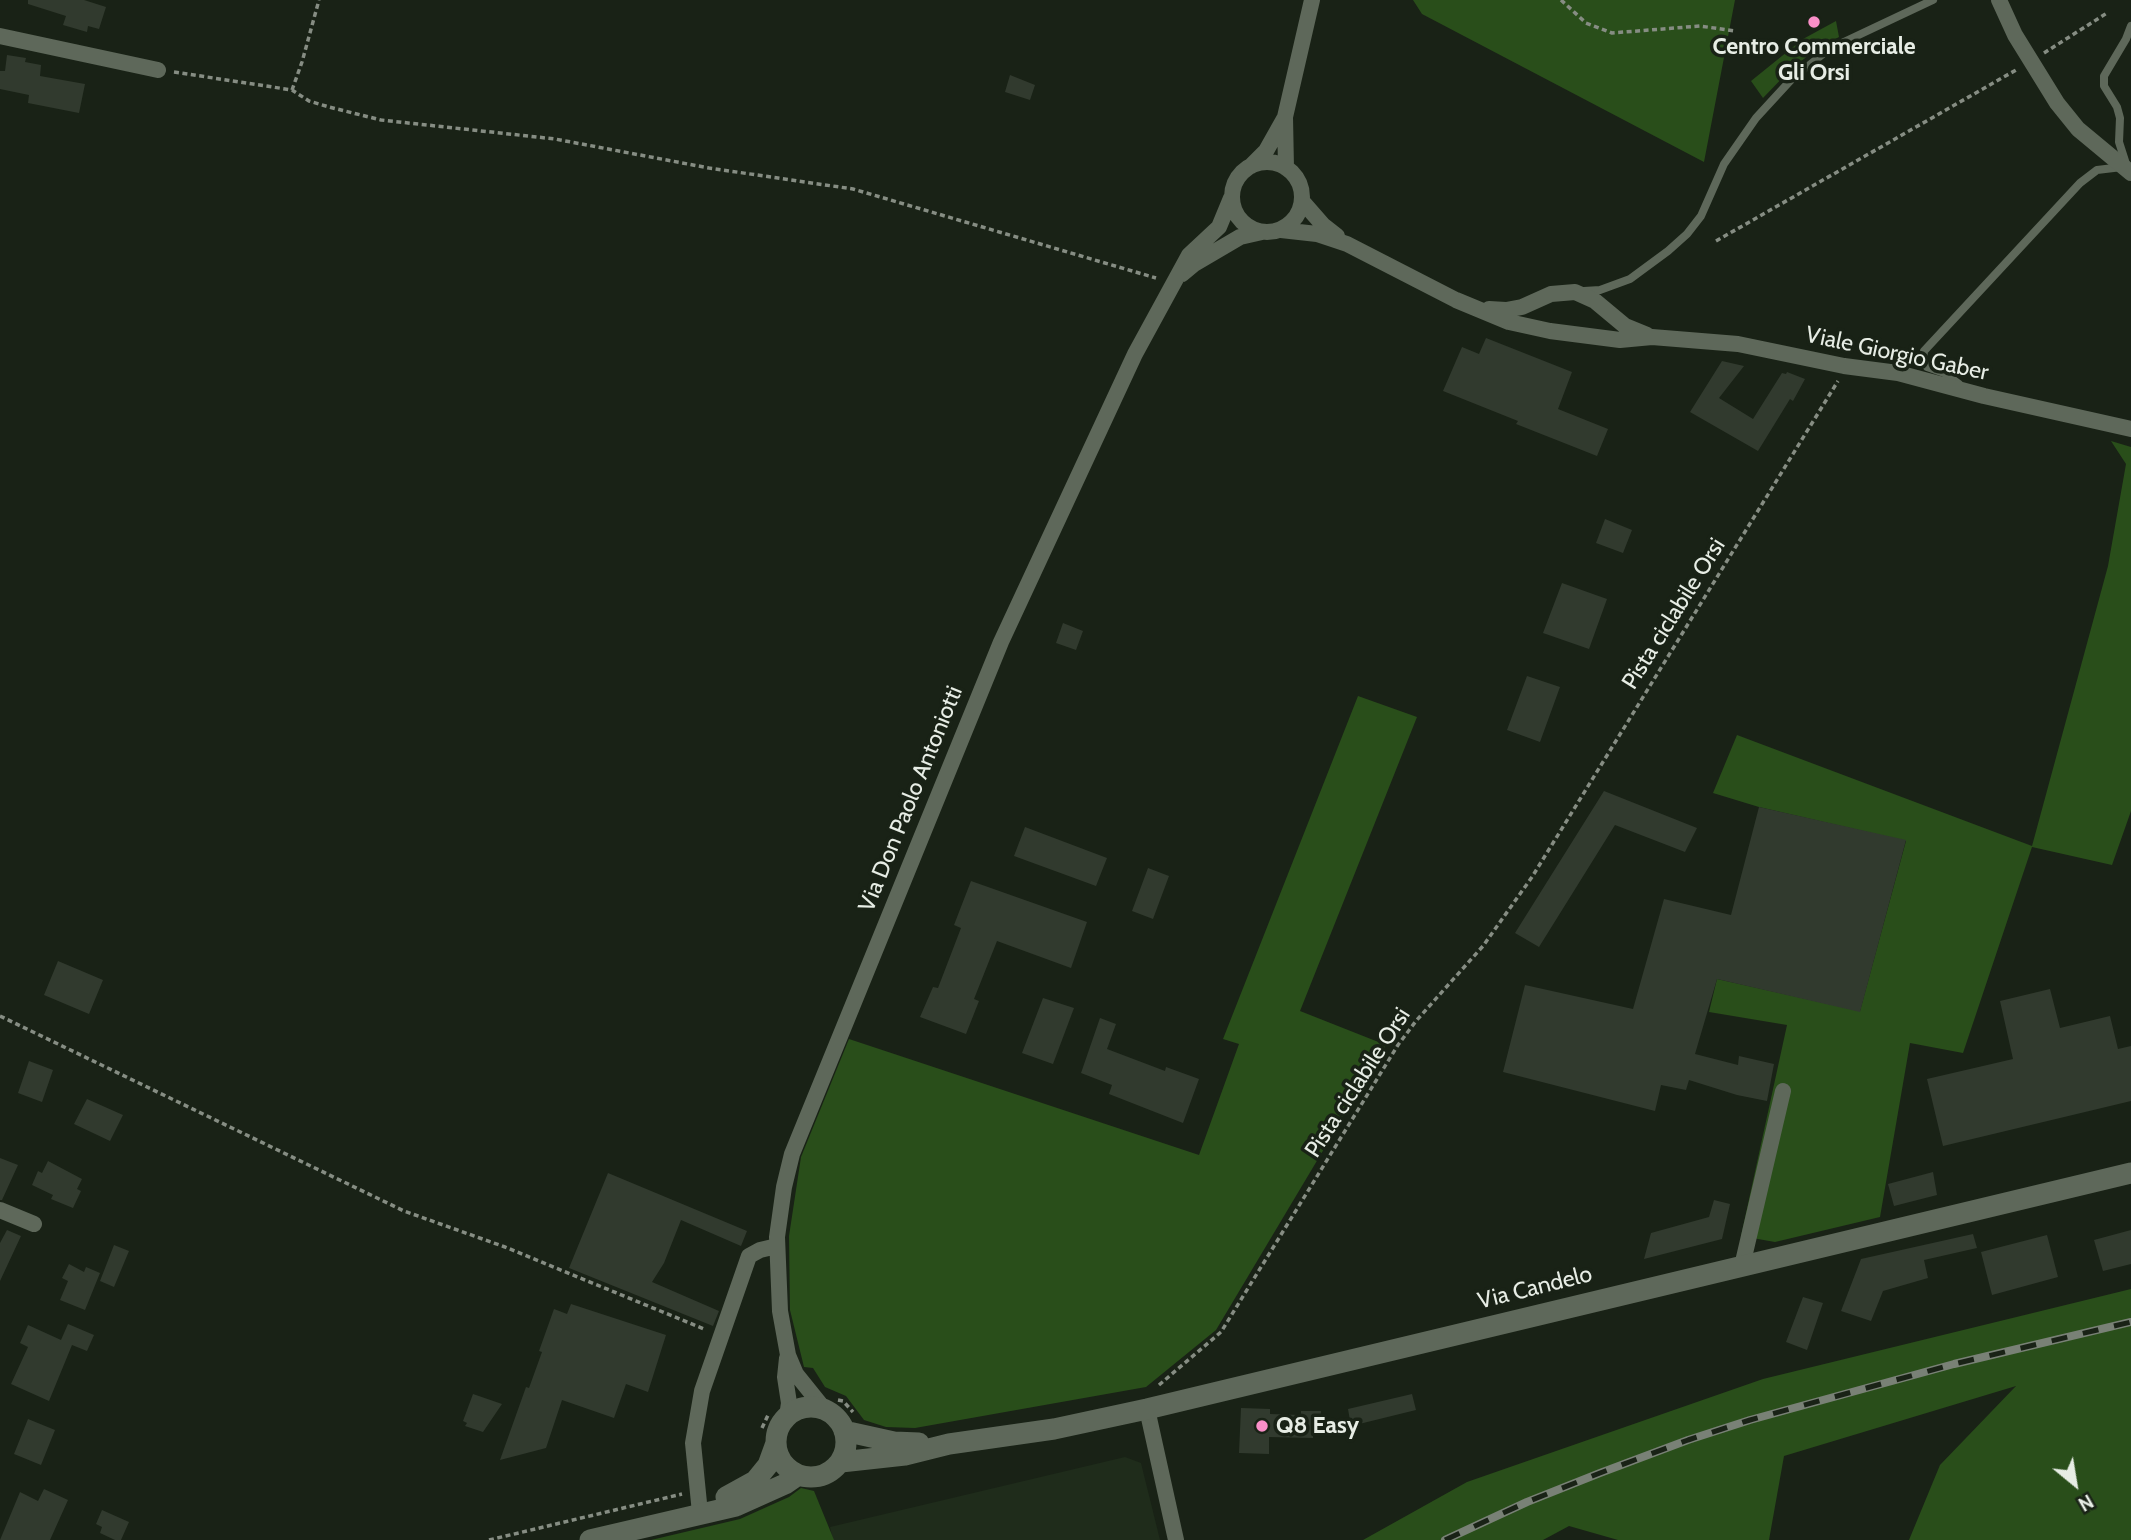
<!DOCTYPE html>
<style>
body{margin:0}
#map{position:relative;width:2131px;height:1540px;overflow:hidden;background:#192216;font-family:Cabin,sans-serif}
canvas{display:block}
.north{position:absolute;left:2040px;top:1449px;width:70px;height:70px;-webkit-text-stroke:5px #192216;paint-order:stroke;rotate:150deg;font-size:19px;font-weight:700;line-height:28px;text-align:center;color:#e7ede5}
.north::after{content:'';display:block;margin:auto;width:24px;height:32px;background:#e7ede5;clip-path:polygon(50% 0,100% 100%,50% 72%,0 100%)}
</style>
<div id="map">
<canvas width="2131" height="1540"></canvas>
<div class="north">N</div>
</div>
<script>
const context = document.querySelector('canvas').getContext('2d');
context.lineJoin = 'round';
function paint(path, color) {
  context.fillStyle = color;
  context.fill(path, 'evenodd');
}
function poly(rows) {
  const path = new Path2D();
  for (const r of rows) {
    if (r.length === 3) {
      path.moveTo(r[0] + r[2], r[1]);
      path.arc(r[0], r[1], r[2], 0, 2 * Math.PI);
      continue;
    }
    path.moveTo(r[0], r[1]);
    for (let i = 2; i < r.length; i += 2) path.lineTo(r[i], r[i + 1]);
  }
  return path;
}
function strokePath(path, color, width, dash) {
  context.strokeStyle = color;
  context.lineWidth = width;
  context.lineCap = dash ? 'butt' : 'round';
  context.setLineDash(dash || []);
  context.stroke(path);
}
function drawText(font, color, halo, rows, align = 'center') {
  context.font = font + ' Cabin,sans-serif';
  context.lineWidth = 7;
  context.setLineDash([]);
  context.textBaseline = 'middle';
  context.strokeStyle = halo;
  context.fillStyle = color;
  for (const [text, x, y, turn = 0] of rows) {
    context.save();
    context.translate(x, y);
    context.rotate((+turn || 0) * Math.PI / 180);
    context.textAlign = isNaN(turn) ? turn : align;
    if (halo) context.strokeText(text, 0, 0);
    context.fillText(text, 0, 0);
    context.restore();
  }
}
const built = poly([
 [1125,1457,1141,1463,1160,1540,833,1540,830,1527]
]);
const green = poly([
 [1413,0,1735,0,1704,162,1422,14],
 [1836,21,1839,37,1818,48,1791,69,1763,98,1751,81,1803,39],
 [2111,441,2131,447,2131,811,2112,865,2032,847,1963,1053,1910,1043,1880,1217,1775,1242,1741,1236,1787,1025,1709,1012,1717,979,1860,1011,1906,841,1759,807,1713,793,1737,735,2032,846,2108,566,2126,464],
 [1358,696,1417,717,1300,1011,1386,1045,1216,1330,1146,1387,915,1428,886,1427,864,1420,846,1396,825,1387,813,1368,804,1367,790,1310,789,1236,801,1157,849,1039,1199,1155,1239,1044,1223,1039],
 [2131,1289,2131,1540,1909,1540,1940,1465,2016,1386,1784,1456,1769,1540,1618,1540,1569,1526,1543,1540,1363,1540,1467,1482,1763,1379],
 [801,1488,814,1491,834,1540,651,1540,740,1519,789,1497]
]);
const building = poly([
 [28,0,84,0,106,7,99,29,88,26,87,32,63,25,66,16,28,4],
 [7,55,26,58,25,62,41,65,40,76,85,84,79,113,28,103,29,95,0,89,0,71,5,71],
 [1010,75,1035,85,1030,100,1005,92],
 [1486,338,1572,372,1558,409,1608,429,1597,456,1516,424,1518,421,1443,391,1462,347,1479,354],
 [1722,361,1744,366,1719,398,1753,419,1782,373,1786,374,1787,372,1805,379,1793,401,1790,399,1758,451,1690,412],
 [1605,519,1632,530,1623,553,1596,543],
 [1562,583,1607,599,1589,649,1543,633],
 [1063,623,1083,631,1076,650,1056,643],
 [1527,676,1560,687,1540,742,1507,730],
 [1604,791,1697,828,1685,852,1615,825,1539,947,1515,933],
 [1759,807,1906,840,1860,1012,1717,979,1695,1054,1738,1065,1739,1056,1774,1064,1767,1101,1737,1095,1689,1080,1686,1090,1661,1085,1655,1111,1503,1072,1525,985,1633,1009,1664,899,1731,915],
 [1025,827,1107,858,1096,886,1014,856],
 [1148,868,1169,876,1153,919,1132,911],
 [971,881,1087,922,1071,968,997,941,974,999,979,1001,966,1034,920,1017,933,987,938,988,961,928,954,925],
 [58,961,103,980,89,1014,44,995],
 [2050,989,2060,1028,2110,1016,2118,1049,2131,1046,2131,1101,1943,1146,1927,1079,2013,1059,2000,1001],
 [1043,998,1074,1008,1053,1064,1022,1053],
 [1100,1018,1116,1024,1107,1049,1165,1071,1166,1067,1199,1079,1183,1123,1109,1094,1112,1085,1081,1073],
 [29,1061,53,1070,42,1102,18,1093],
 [87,1099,123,1115,110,1141,74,1124],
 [0,1158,18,1165,2,1200,0,1200],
 [48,1161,82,1179,77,1189,81,1191,73,1208,51,1199,53,1195,32,1185,38,1171,42,1173],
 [1933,1172,1937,1195,1894,1206,1888,1184],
 [608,1173,747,1231,741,1246,681,1220,664,1263,652,1282,719,1311,713,1326,569,1268],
 [1714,1200,1730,1204,1722,1239,1644,1259,1651,1233,1709,1217],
 [7,1230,21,1236,0,1281,0,1243],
 [2131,1230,2131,1264,2103,1271,2094,1240],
 [1973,1234,1977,1248,1924,1260,1928,1278,1883,1291,1871,1321,1841,1311,1861,1259],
 [2047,1235,2058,1277,1992,1295,1981,1252],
 [114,1245,129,1251,114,1287,100,1281],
 [69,1264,84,1272,86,1267,100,1273,85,1310,60,1300,68,1281,62,1278],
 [1803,1297,1823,1303,1807,1350,1786,1342],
 [571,1304,666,1335,648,1392,626,1384,614,1418,562,1400,546,1448,500,1460,526,1387,529,1388,542,1352,539,1351,554,1309,567,1314],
 [68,1324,94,1335,87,1351,72,1345,49,1401,11,1384,28,1347,20,1343,28,1325,61,1340],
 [473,1394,502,1404,483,1432,465,1426,467,1423,463,1421],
 [1412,1394,1416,1410,1351,1426,1348,1409],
 [1241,1408,1270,1409,1270,1414,1301,1415,1301,1411,1321,1411,1320,1435,1313,1435,1313,1438,1269,1437,1269,1454,1239,1453],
 [28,1419,55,1430,41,1465,14,1454],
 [44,1489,68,1500,50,1540,0,1540,20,1492,38,1501],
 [102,1510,129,1522,121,1540,115,1540,100,1533,102,1527,96,1524]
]);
const path = poly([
 [1561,0,1586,23,1612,33,1700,26,1735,31],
 [2044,53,2107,13],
 [174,72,292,90,309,101,329,107,381,120,555,139,709,168,853,189,1156,278],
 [292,90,302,62,319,0],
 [1716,241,2016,70],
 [0,1016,404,1211,505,1247,704,1329],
 [1159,1385,1221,1332,1398,1045,1416,1021,1483,946,1532,877,1838,381],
 [838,1400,843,1401,853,1412],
 [762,1428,769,1413],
 [489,1540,682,1494]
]);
const service = poly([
 [2127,167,2119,142,2120,118,2117,107,2104,86,2104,76,2126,39,2131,26],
 [1584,291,1600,290,1630,279,1668,251,1687,234,1701,216,1724,164,1756,118,1790,81,1829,49,1933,0],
 [1959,384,1944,373,1927,367,1923,361,1924,351,2080,183,2097,170,2122,167]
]);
const minor = poly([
 [1999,0,2015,35,2057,103,2078,129,2131,173],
 [0,36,158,70],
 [1267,197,35],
 [1251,166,1266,151,1284,119],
 [1286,168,1285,117,1312,0],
 [1302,201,1323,225,1337,236],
 [1281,230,1317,234,1347,244,1456,300,1509,322,1550,331,1620,340,1652,337,1738,344,1844,366,1898,373,1984,396,2131,429],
 [1182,274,1194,264,1240,237,1262,232],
 [1489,309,1506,310,1522,307,1551,294,1575,292,1595,301,1625,326,1647,335],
 [0,1210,34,1224],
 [1742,1266,1783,1091],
 [1147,1409,1176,1540],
 [825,1410,796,1374,788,1355,780,1311,777,1237,784,1187,792,1154,1001,642,1135,354,1189,255,1219,227,1231,198],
 [787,1417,789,1403,785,1377,787,1358],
 [700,1513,693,1443,702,1391,749,1256,760,1250,777,1246]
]);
const tertiary = poly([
 [811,1442,35],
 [844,1431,894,1442,919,1443],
 [841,1462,905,1455,949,1444,1054,1429,1147,1409,2131,1173],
 [726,1497,755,1481,768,1465,776,1443],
 [590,1540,736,1506,785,1484,798,1475]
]);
const rail = poly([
 [1445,1540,1527,1502,1600,1473,1688,1440,1750,1420,1954,1364,2131,1322]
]);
const markers = [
 [1814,22,7,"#f98fc8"],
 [1262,1426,7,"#f98fc8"]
];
const poiNames = [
 ["Centro Commerciale",1814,47],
 ["Gli Orsi",1814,73],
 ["Q8 Easy",1276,1426,"left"]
];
const streetNames = [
 ["Viale Giorgio Gaber",1897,354,12],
 ["Pista ciclabile Orsi",1674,614,-58],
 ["Via Don Paolo Antoniotti",911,799,-68],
 ["Pista ciclabile Orsi",1358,1083,-57],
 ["Via Candelo",1535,1288,-14]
];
paint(built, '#1f2c1b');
paint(green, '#294e1a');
paint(building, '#313a2e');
strokePath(path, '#868d83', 3.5, [5, 3.5]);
strokePath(service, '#5e685a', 8);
strokePath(minor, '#5e685a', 16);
strokePath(tertiary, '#5e685a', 21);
strokePath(rail, '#798176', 8);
strokePath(rail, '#192216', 5, [16]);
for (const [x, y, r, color] of markers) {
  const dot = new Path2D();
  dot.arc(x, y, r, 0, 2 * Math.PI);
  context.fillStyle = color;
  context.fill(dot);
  strokePath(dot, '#192216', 2.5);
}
drawText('bold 23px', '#e7ede5', '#192216', poiNames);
drawText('23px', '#e7ede5', '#192216', streetNames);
</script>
